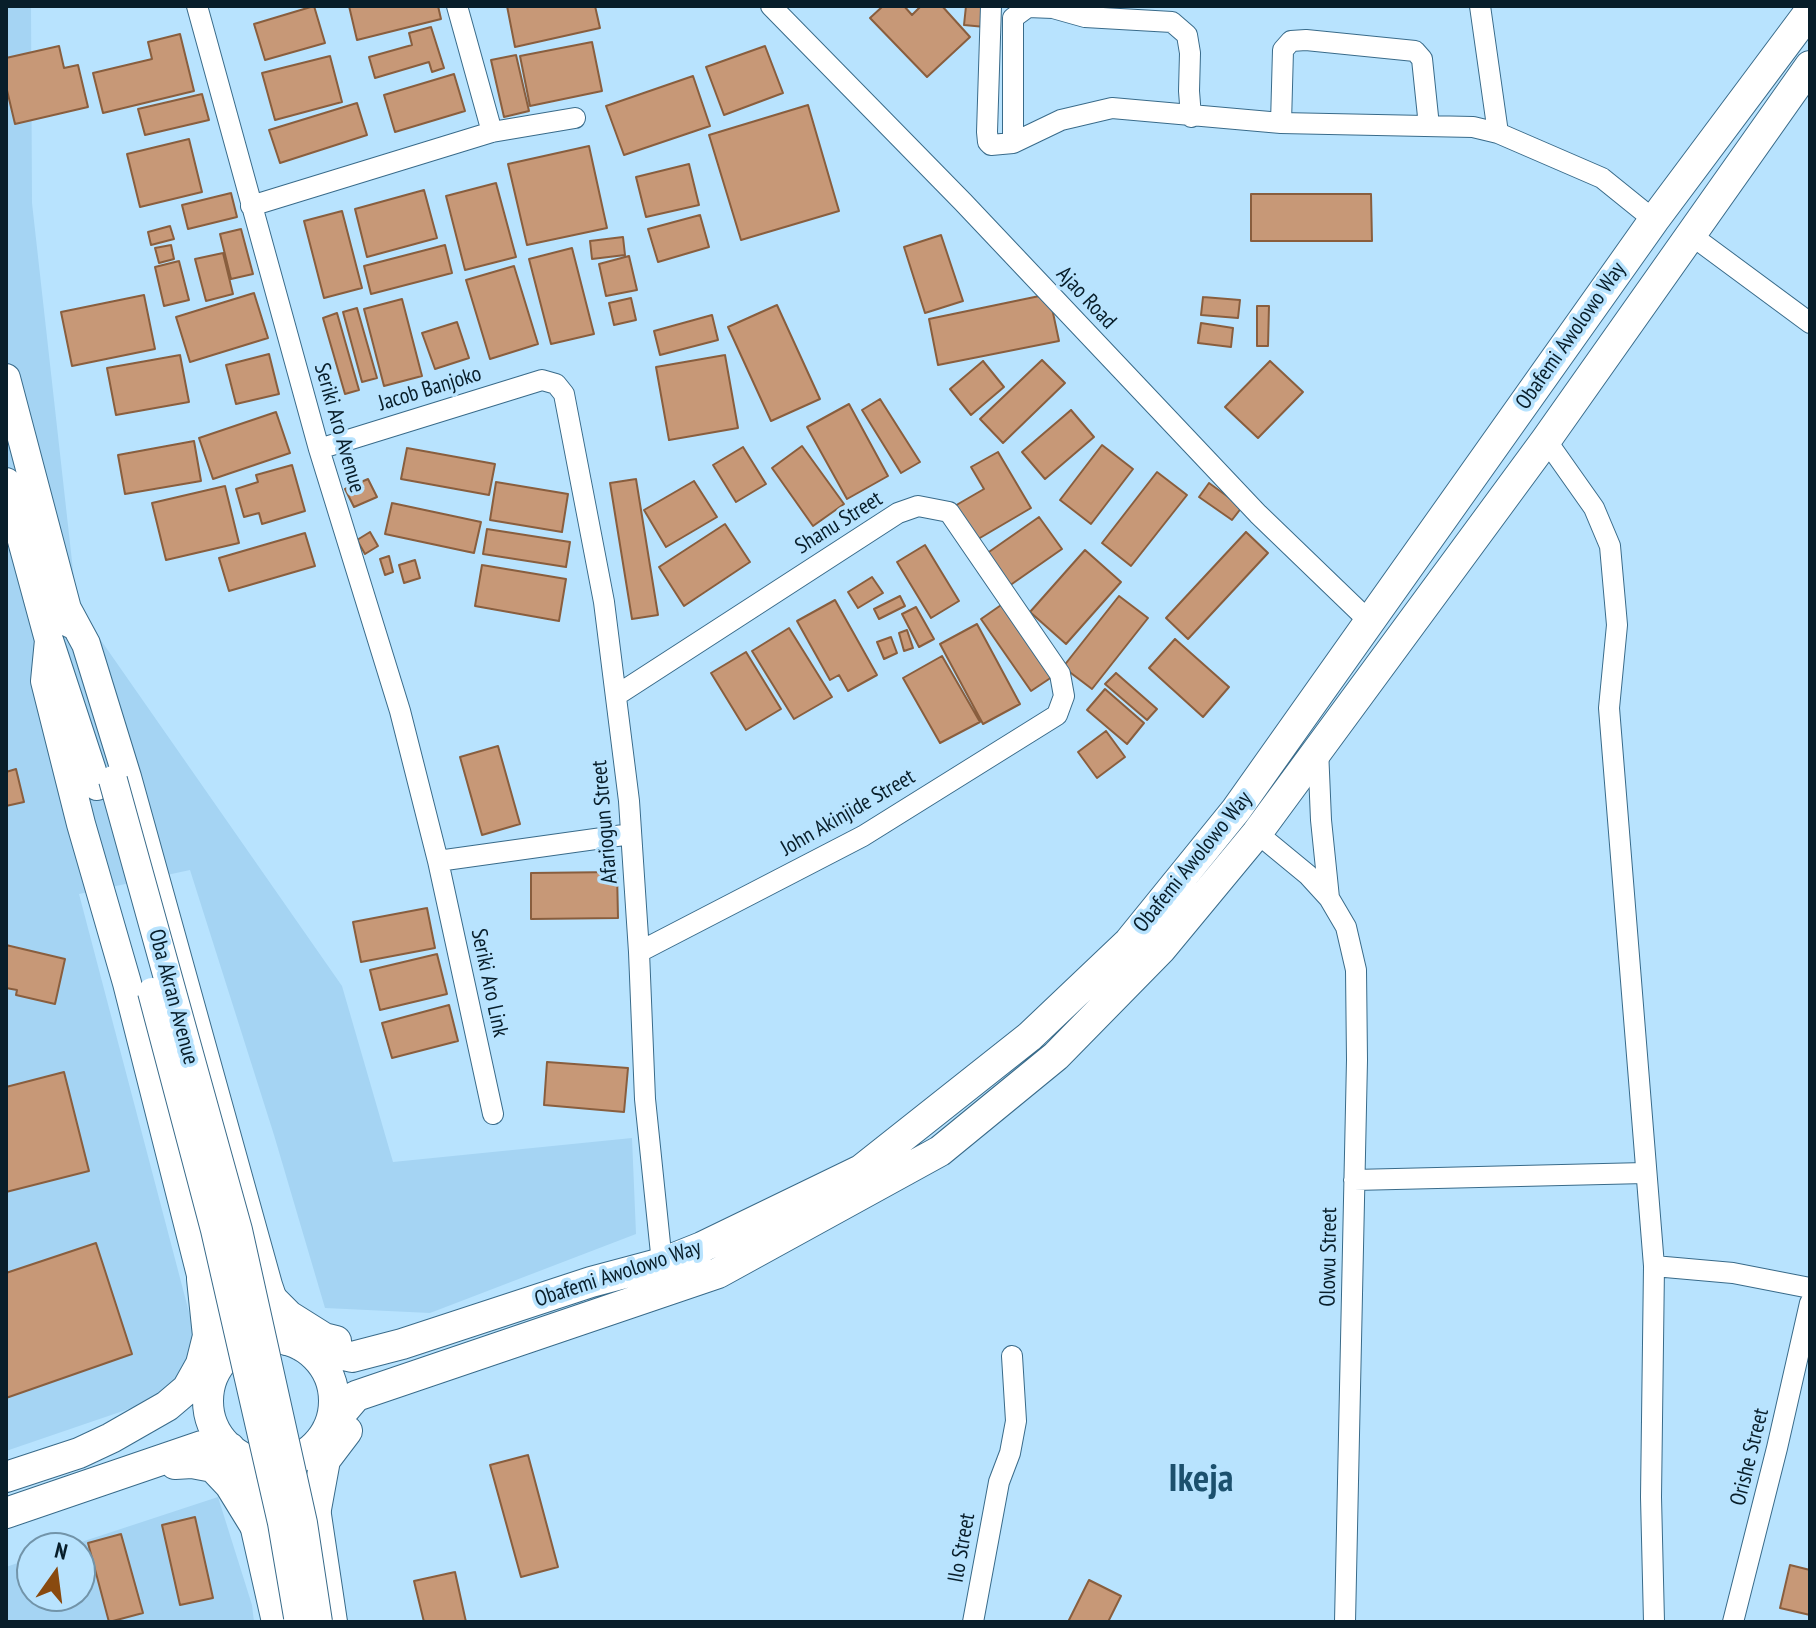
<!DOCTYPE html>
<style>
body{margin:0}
#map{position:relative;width:1816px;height:1628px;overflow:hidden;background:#b8e3fe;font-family:"PT Sans Narrow",sans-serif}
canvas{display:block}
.frame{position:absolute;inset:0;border:8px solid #081e2a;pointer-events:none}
.north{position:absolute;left:16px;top:1532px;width:80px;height:80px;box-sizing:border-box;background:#b8e3fe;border:2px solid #7294a9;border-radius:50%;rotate:14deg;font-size:22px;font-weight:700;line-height:32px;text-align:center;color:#081e2a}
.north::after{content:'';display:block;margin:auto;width:28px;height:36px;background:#894a0f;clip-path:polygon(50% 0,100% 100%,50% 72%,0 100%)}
</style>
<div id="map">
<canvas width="1816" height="1628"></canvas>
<div class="frame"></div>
<div class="north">N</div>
</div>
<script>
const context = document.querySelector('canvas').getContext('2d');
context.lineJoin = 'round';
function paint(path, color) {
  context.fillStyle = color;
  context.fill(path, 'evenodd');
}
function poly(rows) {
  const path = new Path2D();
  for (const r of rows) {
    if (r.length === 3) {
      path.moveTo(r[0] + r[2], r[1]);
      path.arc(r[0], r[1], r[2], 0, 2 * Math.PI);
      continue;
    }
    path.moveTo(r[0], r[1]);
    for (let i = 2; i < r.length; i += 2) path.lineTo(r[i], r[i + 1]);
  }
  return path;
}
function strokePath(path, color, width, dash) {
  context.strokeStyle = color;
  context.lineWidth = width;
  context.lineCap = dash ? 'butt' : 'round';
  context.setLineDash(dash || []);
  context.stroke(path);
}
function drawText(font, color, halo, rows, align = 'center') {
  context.font = font + ' "PT Sans Narrow",sans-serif';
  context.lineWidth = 7;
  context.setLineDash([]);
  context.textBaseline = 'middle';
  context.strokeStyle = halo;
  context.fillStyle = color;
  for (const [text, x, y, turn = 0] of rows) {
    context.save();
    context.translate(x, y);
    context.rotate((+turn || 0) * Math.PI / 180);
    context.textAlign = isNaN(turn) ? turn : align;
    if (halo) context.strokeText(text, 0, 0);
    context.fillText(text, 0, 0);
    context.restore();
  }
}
const built = poly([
 [6,6,31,6,32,203,77,606,342,986,393,1162,632,1138,636,1234,430,1313,325,1308,274,1135,190,870,79,894,195,1335,183,1373,158,1399,6,1451],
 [218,1497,252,1605,254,1622,6,1622,6,1567,32,1558,32,1596,80,1596,80,1548,63,1548]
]);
const building = poly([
 [314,6,325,43,265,60,254,24,314,6],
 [349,6,438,6,441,19,357,40,349,6],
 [507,6,595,6,600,28,515,47,507,6],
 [883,6,904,6,912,15,921,6,942,6,970,37,927,77,870,18,883,6],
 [966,6,986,6,985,27,964,25,966,6],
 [431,27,444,68,432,72,429,62,375,78,369,57,412,45,409,33,431,27],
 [180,34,194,91,103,113,93,73,152,59,148,42,180,34],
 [592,42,602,91,530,106,520,56,592,42],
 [59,46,64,68,78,65,88,107,15,124,6,86,6,58,59,46],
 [765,46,783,93,724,115,706,67,765,46],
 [516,55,529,111,504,117,491,60,516,55],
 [330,56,342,102,275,120,262,73,330,56],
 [454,74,465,111,395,132,384,95,454,74],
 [693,76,710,126,624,155,606,106,693,76],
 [202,94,209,120,145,135,138,109,202,94],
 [357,103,367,135,280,163,269,130,357,103],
 [808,105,839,211,741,240,709,135,808,105],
 [189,139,202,192,140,207,127,154,189,139],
 [589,146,607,228,527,245,508,164,589,146],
 [689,164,699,205,646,217,636,177,689,164],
 [496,183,516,257,465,270,446,196,496,183],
 [424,190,437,238,367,257,355,209,424,190],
 [231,193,237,217,188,229,182,205,231,193],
 [1251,194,1371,194,1372,241,1251,241,1251,194],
 [342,211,362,288,324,298,304,221,342,211],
 [700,215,709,247,658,262,648,229,700,215],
 [170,226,174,239,151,245,148,232,170,226],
 [241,229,253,274,231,279,220,234,241,229],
 [941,235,963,301,925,313,904,247,941,235],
 [623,237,625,255,592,259,590,241,623,237],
 [171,245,174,259,159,263,155,248,171,245],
 [445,245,452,273,371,294,364,266,445,245],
 [572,248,594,334,551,344,529,259,572,248],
 [223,253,233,294,206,301,195,259,223,253],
 [629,256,637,290,606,296,599,264,629,256],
 [179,261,189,300,164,306,155,267,179,261],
 [514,266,538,344,490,359,466,280,514,266],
 [254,293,268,338,190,362,176,317,254,293],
 [1049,294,1059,341,938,365,929,319,1049,294],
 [144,295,155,349,72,366,61,312,144,295],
 [1203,297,1240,300,1238,318,1201,315,1203,297],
 [631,298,636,320,614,325,609,303,631,298],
 [402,299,422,376,384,386,364,309,402,299],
 [777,305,820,399,771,421,728,327,777,305],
 [1257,306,1269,306,1268,346,1257,346,1257,306],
 [357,308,377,378,362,382,343,312,357,308],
 [337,313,359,390,345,394,323,318,337,313],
 [712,315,718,340,660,355,654,331,712,315],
 [457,322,469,358,435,369,422,333,457,322],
 [1201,323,1233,328,1231,347,1198,343,1201,323],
 [269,354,279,394,236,404,226,365,269,354],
 [180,355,189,402,116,415,107,368,180,355],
 [725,355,738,428,669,440,656,367,725,355],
 [1042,360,1065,383,1003,443,980,419,1042,360],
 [983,361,1004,387,971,415,950,389,983,361],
 [1270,361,1303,392,1258,438,1225,407,1270,361],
 [880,399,920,462,901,473,862,410,880,399],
 [849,404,888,476,847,499,807,427,849,404],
 [1071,410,1094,437,1045,479,1022,452,1071,410],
 [276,412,290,453,213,479,199,438,276,412],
 [194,441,201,481,125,494,118,455,194,441],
 [1102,445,1133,469,1091,524,1060,500,1102,445],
 [802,446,844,504,813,526,772,468,802,446],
 [743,447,766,484,736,502,713,465,743,447],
 [407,448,495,464,489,495,401,479,407,448],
 [998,452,1031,508,973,542,953,507,984,489,971,467,998,452],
 [292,465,305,511,262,524,259,513,244,517,236,489,258,482,256,475,292,465],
 [1157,472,1187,495,1131,566,1102,543,1157,472],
 [368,479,377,497,354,507,345,489,368,479],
 [636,479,658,615,632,619,610,483,636,479],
 [694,481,717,517,666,547,644,510,694,481],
 [496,482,568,494,562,532,490,520,496,482],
 [1209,483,1242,507,1232,520,1199,497,1209,483],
 [225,486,239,543,166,560,152,503,225,486],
 [392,503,481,522,474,553,385,534,392,503],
 [1039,517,1062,549,1009,586,986,554,1039,517],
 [725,524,750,562,684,606,659,567,725,524],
 [487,529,570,542,566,567,483,554,487,529],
 [370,532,378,546,365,554,357,540,370,532],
 [1246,532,1268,553,1188,639,1166,618,1246,532],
 [305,533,315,566,229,591,219,558,305,533],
 [925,545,959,601,931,618,897,562,925,545],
 [1085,550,1121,582,1066,644,1030,612,1085,550],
 [389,556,393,572,385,575,380,559,389,556],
 [415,560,420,578,404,583,399,565,415,560],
 [482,565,566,579,559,621,475,606,482,565],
 [872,577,883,593,858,608,848,592,872,577],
 [900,596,905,606,879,619,874,609,900,596],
 [1119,596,1148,618,1092,689,1063,667,1119,596],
 [835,600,877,675,848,691,839,675,830,680,797,621,835,600],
 [1004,603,1055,675,1031,691,981,619,1004,603],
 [916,607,934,639,919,647,902,614,916,607],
 [977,624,1020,704,983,724,940,644,977,624],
 [789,628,832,697,794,719,752,651,789,628],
 [907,630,913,648,904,651,899,633,907,630],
 [891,637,897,653,884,659,877,642,891,637],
 [1175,639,1229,687,1203,717,1149,668,1175,639],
 [746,652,781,709,746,730,711,673,746,652],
 [942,656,980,722,940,743,903,678,942,656],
 [1116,673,1157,709,1147,720,1105,684,1116,673],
 [1105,689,1144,723,1127,744,1087,710,1105,689],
 [1106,731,1125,757,1097,778,1078,752,1106,731],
 [498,746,520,824,482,835,460,757,498,746],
 [16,769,24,802,6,806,6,772,16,769],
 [617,872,618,918,531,919,531,873,617,872],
 [427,908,435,948,361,962,353,922,427,908],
 [6,945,65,959,55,1004,16,995,17,990,6,988,6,945],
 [437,954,447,994,380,1010,370,970,437,954],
 [449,1005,458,1041,392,1058,382,1023,449,1005],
 [547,1062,628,1068,624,1112,544,1105,547,1062],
 [64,1072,89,1171,6,1192,6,1087,64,1072],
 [96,1243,132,1354,6,1398,6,1273,96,1243],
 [528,1455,558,1567,521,1577,490,1465,528,1455],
 [195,1517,213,1598,180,1605,162,1525,195,1517],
 [121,1534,143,1613,109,1622,88,1543,121,1534],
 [1790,1565,1810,1570,1810,1615,1780,1608,1790,1565],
 [455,1572,466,1622,424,1622,414,1581,455,1572],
 [1089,1580,1121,1596,1108,1622,1068,1622,1089,1580]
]);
const street = poly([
 [197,6,319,449,400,711,438,861,493,1114],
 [457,6,492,132],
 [771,6,963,202,1258,514,1369,621],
 [991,6,987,132,988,142,991,145,1013,143,1061,120,1112,108,1281,123,1473,127,1498,133,1602,178,1654,220],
 [1480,6,1498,133],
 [1281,123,1283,50,1291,41,1306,40,1415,51,1422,59,1429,126],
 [1013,143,1013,18,1028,7,1053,8,1085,17,1172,22,1187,35,1190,53,1189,91,1191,117],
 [251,206,492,132,575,118],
 [1691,235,1810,323],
 [1546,440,1594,508,1610,546,1617,625,1609,708,1654,1266,1651,1497,1654,1622],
 [319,449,542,380,556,384,564,394,604,602,629,801,639,952,645,1099,662,1263],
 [617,695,898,513,918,506,949,512,1060,674,1064,696,1057,715,863,836,639,952],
 [1318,749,1321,820,1329,898],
 [1257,833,1308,875,1329,898,1346,927,1356,970,1357,1060,1345,1622],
 [438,861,631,834],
 [1354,1180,1645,1173],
 [1654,1266,1733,1273,1810,1288],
 [973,1622,999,1482,1010,1453,1016,1421,1012,1356],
 [1733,1622,1777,1448,1810,1303]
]);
const secondary = poly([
 [6,378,71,624],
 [6,482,49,640,97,786],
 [66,607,86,644,127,777,268,1285,287,1341],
 [49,640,45,681,81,824,127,983,202,1279,220,1355,218,1367],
 [230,1448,246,1489,276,1622],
 [313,1488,333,1622]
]);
const primary = poly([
 [274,1301,289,1316,324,1338,336,1341],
 [271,1401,63],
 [300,1345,352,1357,402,1344,591,1282,662,1263,702,1247,861,1170,1029,1037,1129,942,1236,810,1654,220,1810,11],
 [327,1430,356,1396,718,1273,940,1151,1056,1056,1161,949,1257,833,1546,440,1810,66],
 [175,1464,192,1463,213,1467,230,1485,254,1524],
 [6,1477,79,1453,111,1438,167,1406,187,1389,201,1364,208,1336,202,1279],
 [316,1509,325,1460,347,1431],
 [6,1513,202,1446,230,1448]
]);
const secondaryBridge = poly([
 [113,780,238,1230,303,1523,318,1622],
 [152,992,215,1230,282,1523,298,1617]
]);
const streetNames = [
 ["Ajao Road",1086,298,47],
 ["Obafemi Awolowo Way",1571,336,-55],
 ["Jacob Banjoko",430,389,-17],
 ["Seriki Aro Avenue",339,428,74],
 ["Shanu Street",839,523,-32],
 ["John Akinjide Street",848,813,-30],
 ["Afariogun Street",605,822,-95],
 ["Obafemi Awolowo Way",1193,862,-51],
 ["Seriki Aro Link",489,983,78],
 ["Oba Akran Avenue",173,997,75],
 ["Olowu Street",1329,1257,-89],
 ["Obafemi Awolowo Way",618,1274,-18],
 ["Orishe Street",1750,1457,-76],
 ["Ilo Street",962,1548,-80]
];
const townNames = [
 ["Ikeja",1201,1480]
];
paint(built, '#a5d4f3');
paint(building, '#c79877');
strokePath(building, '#895e3e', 2);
strokePath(street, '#396b8a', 22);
strokePath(secondary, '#396b8a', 30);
strokePath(primary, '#396b8a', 32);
strokePath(street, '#fff', 20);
strokePath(secondary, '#fff', 28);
strokePath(primary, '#fff', 30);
strokePath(secondaryBridge, '#396b8a', 30, []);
strokePath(secondaryBridge, '#fff', 28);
drawText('22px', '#081e2a', '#b8e3fe', streetNames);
drawText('bold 38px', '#1c506d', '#b8e3fe', townNames);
</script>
